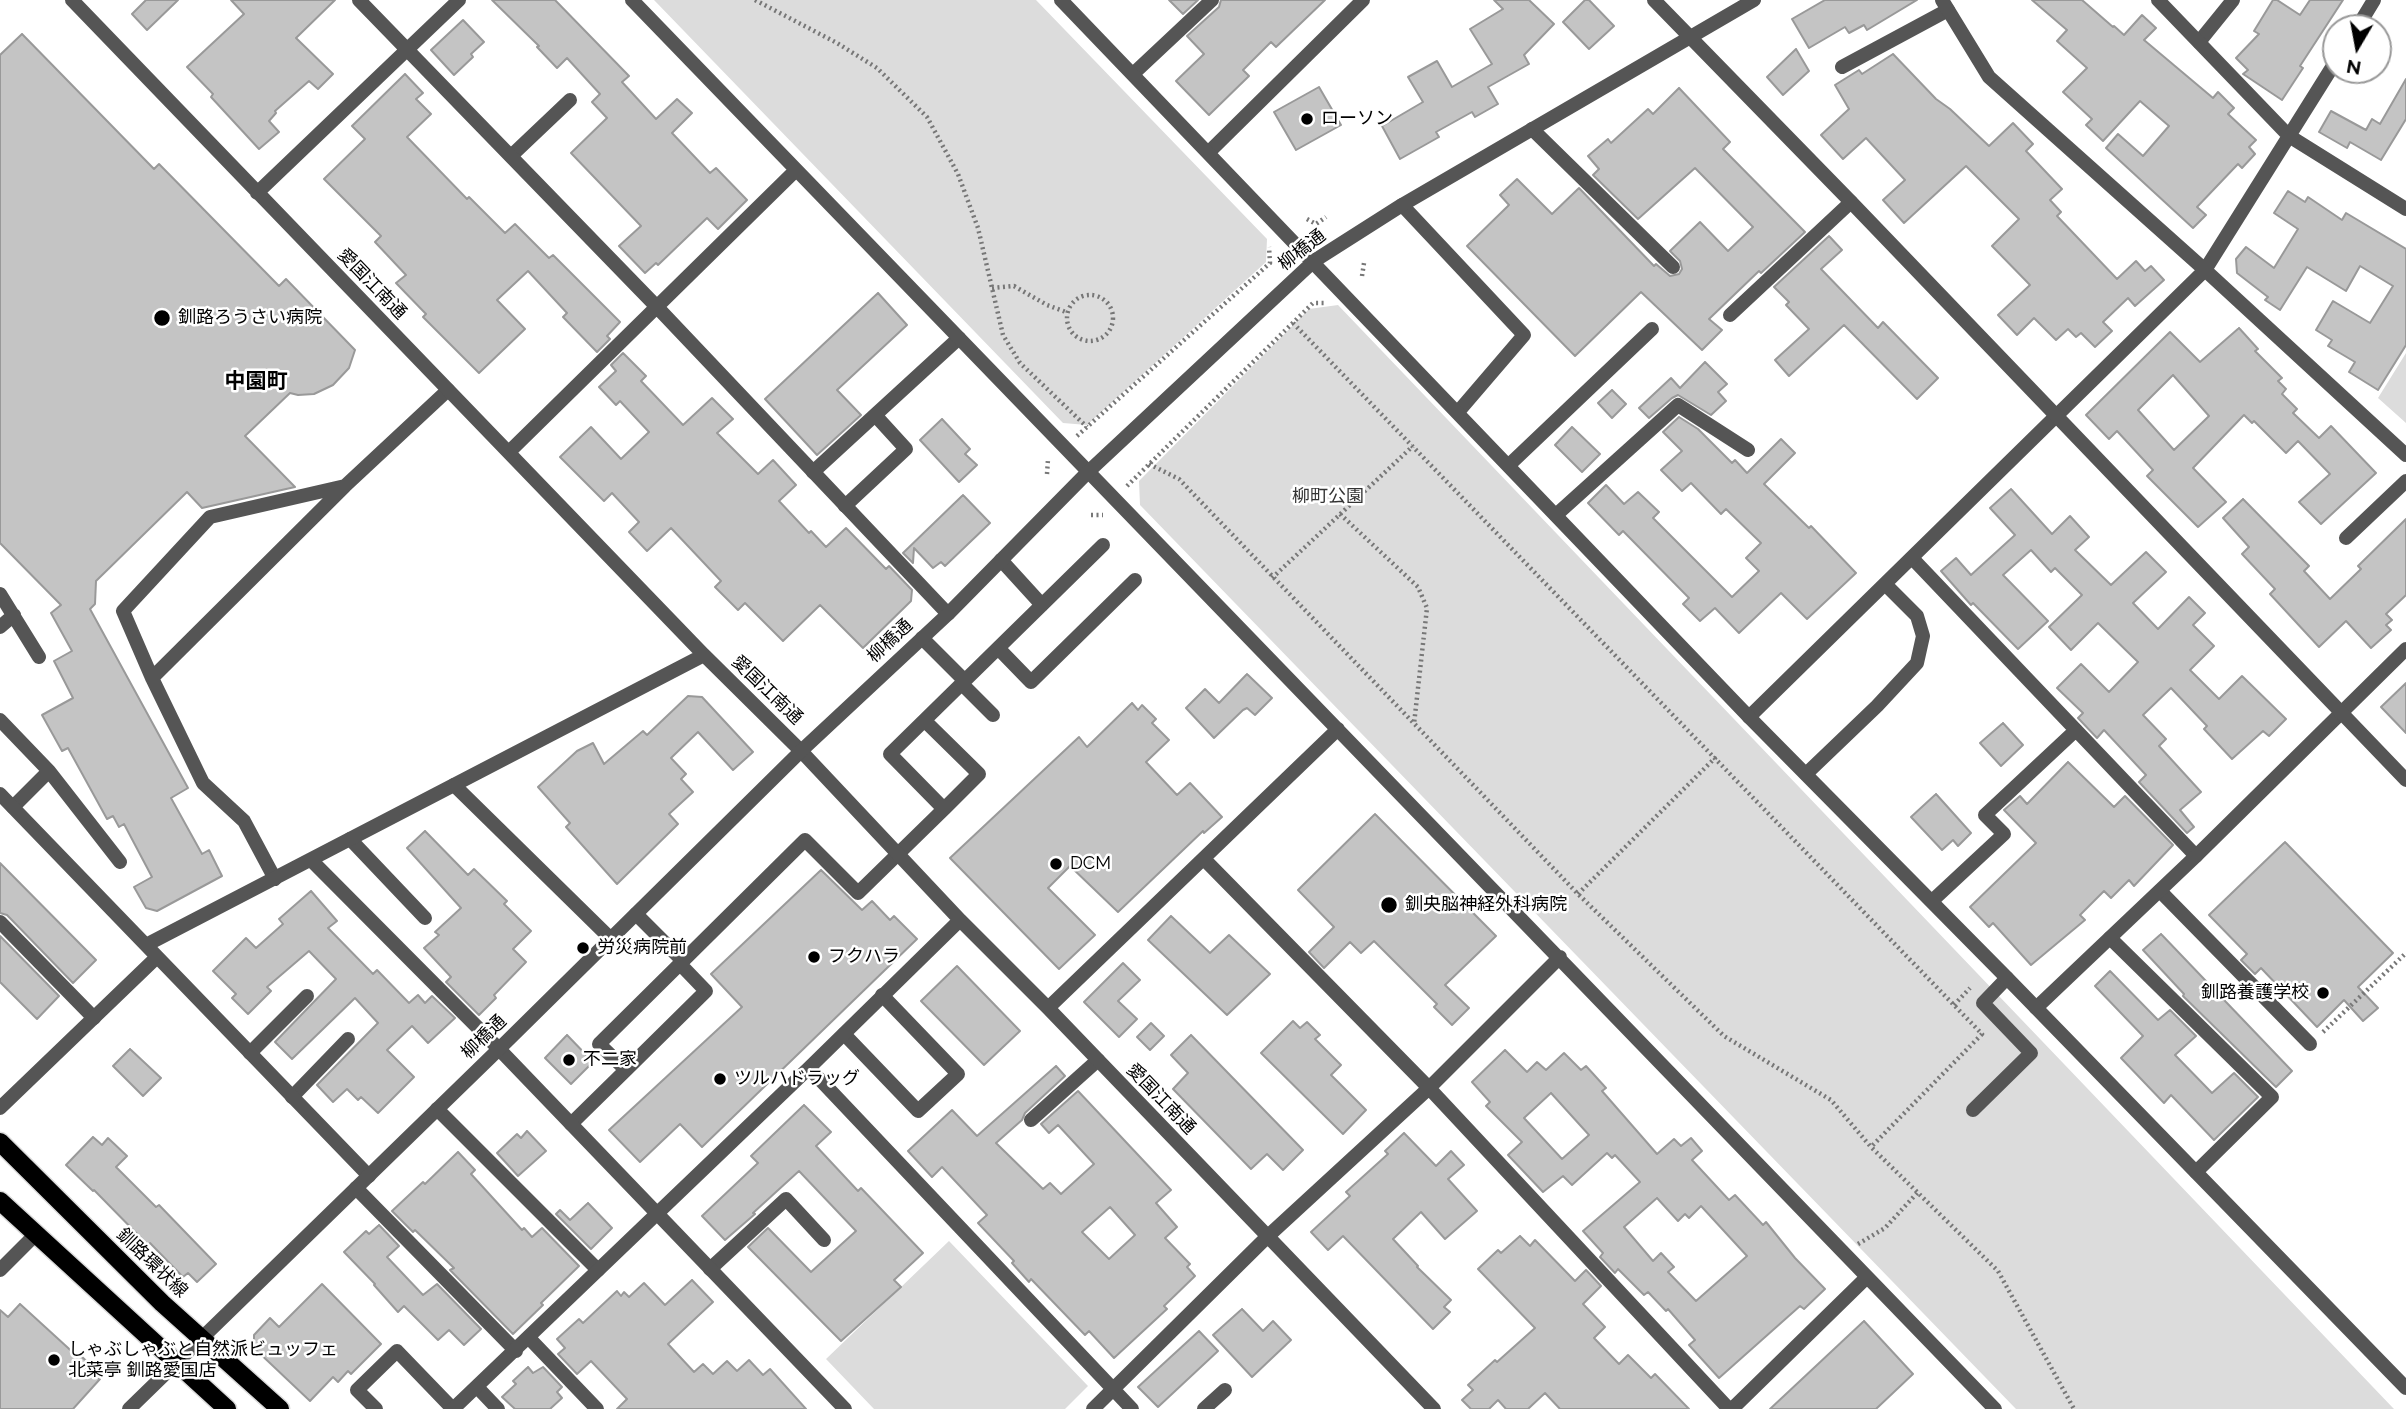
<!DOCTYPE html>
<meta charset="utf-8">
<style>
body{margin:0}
#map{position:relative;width:2406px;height:1409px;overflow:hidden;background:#fff;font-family:Raleway,sans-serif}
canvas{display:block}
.north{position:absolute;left:2322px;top:14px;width:70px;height:70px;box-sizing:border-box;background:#fff;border:2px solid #999;border-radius:50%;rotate:190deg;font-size:19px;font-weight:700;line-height:28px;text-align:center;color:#000}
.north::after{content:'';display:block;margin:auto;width:24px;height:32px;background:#000;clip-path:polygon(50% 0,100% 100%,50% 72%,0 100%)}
</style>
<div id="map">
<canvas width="2406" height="1409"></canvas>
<div class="north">N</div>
</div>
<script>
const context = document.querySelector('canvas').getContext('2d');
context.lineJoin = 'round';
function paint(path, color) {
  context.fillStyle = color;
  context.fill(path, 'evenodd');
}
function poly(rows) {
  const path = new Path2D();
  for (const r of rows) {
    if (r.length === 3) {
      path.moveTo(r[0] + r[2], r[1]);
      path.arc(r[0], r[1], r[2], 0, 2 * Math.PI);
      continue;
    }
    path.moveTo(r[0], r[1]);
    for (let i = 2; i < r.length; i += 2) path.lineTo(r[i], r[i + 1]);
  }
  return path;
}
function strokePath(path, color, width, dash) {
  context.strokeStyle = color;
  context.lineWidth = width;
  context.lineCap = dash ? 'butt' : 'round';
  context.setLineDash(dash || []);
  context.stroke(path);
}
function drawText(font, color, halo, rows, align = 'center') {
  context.font = font + ' Raleway,"Noto Sans JP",sans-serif';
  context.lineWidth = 5;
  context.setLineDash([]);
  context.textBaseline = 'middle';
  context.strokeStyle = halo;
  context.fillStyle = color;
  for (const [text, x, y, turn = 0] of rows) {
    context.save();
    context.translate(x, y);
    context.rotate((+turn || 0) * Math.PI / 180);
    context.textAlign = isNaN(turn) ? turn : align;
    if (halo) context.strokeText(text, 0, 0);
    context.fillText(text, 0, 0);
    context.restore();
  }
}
const green = poly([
 [654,0,1036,0,1267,239,1266,262,1087,425,1063,423],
 [1338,305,2394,1409,2016,1409,1140,505,1139,481,1309,309],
 [2406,353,2406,423,2378,398],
 [949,1241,1088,1386,1065,1409,874,1409,826,1359]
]);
const building = poly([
 [146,0,178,0,147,30,132,14,146,0],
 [231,0,335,0,296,38,333,74,318,89,309,81,275,111,276,113,269,121,279,132,259,149,211,97,213,94,187,67,244,14,231,0],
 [492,0,555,0,629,76,622,82,656,119,677,99,692,113,672,133,710,173,716,168,747,200,718,229,707,218,658,265,656,263,645,273,619,246,641,226,571,153,607,118,592,102,600,94,567,58,557,68,537,47,539,46,492,0],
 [1169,0,1198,0,1183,14,1169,0],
 [1221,0,1325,0,1276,47,1271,42,1243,70,1249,76,1209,115,1176,81,1204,54,1187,36,1219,7,1221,0],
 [1494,0,1529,0,1554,24,1524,55,1529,64,1488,87,1498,104,1475,117,1472,112,1436,132,1439,137,1400,159,1382,126,1423,102,1408,77,1437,61,1452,87,1492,64,1470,29,1503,9,1494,0],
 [1585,0,1589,0,1614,26,1589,49,1563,22,1585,0],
 [1825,0,1917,0,1867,30,1864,25,1849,33,1845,27,1809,48,1792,19,1825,0],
 [2032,0,2082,0,2113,27,2114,26,2124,35,2142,15,2156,28,2144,40,2213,98,2218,92,2234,108,2228,114,2256,140,2249,147,2255,154,2242,168,2238,164,2197,207,2206,215,2193,228,2106,148,2118,134,2143,156,2169,126,2140,101,2103,141,2086,125,2092,119,2063,92,2087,68,2057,41,2067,30,2032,0],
 [2273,0,2277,0,2300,15,2310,0,2343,0,2300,66,2303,68,2282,100,2243,74,2248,70,2236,58,2259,34,2254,31,2273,0],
 [463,20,484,42,471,54,473,57,454,75,431,50,463,20],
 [22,34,154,169,159,164,279,286,286,279,355,350,349,368,333,385,314,394,298,395,290,393,245,436,295,487,202,508,187,492,96,581,95,604,90,609,188,788,171,798,202,854,209,850,222,876,157,911,146,908,134,887,152,877,124,824,119,827,113,816,107,819,68,748,62,751,42,715,73,698,54,661,72,651,51,613,61,605,0,543,0,55,22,34],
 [1796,49,1809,71,1783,95,1767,77,1796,49],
 [1893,54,1936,99,1950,109,1989,146,2013,123,2033,144,2026,151,2062,189,2050,200,2061,212,2057,216,2117,279,2136,261,2145,271,2151,266,2164,280,2135,306,2128,298,2103,322,2112,331,2095,347,2081,333,2076,337,2068,329,2056,340,2034,318,2017,335,1998,315,2030,285,1992,246,2019,219,1966,166,1904,223,1883,200,1905,180,1866,138,1843,159,1821,135,1849,109,1835,85,1859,70,1862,74,1893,54],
 [405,74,423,93,416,99,431,114,407,137,467,199,469,197,505,233,515,224,549,258,553,255,620,322,607,336,610,339,597,352,563,317,567,313,528,271,497,300,525,329,479,373,423,317,426,314,396,283,406,275,375,242,381,236,324,179,365,139,352,126,405,74],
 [2406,79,2406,119,2381,160,2350,142,2347,148,2319,132,2331,111,2366,130,2372,119,2380,124,2406,79],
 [1319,87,1341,125,1296,150,1274,112,1319,87],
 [1679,88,1730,142,1723,149,1805,232,1761,273,1759,271,1709,319,1722,330,1702,350,1641,292,1575,356,1467,246,1509,205,1500,195,1517,179,1552,214,1579,188,1654,266,1656,264,1670,276,1679,274,1682,269,1680,261,1670,251,1700,222,1728,251,1753,227,1695,168,1638,219,1593,175,1599,169,1588,156,1608,139,1611,143,1648,109,1653,114,1679,88],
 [2288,191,2305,202,2308,197,2342,220,2346,213,2406,249,2406,345,2378,390,2349,372,2355,362,2328,346,2332,340,2316,330,2333,301,2370,323,2393,286,2360,266,2346,291,2307,267,2280,310,2265,300,2268,297,2237,273,2236,259,2246,247,2274,268,2298,229,2274,213,2288,191],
 [1829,236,1842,250,1821,269,1878,328,1883,322,1938,378,1917,399,1844,325,1789,376,1775,360,1809,329,1786,305,1789,302,1774,287,1829,236],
 [878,293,907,325,837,390,861,415,817,455,765,399,878,293],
 [2239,328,2258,349,2255,351,2282,378,2278,381,2286,389,2282,394,2297,409,2293,413,2319,438,2331,426,2376,473,2321,524,2299,502,2330,474,2298,441,2286,453,2254,421,2252,423,2244,415,2193,468,2226,502,2198,527,2147,476,2153,470,2117,431,2109,439,2086,415,2170,332,2200,362,2239,328],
 [2173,375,2209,416,2174,450,2138,410,2173,375],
 [623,353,646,376,641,381,683,425,712,398,733,419,717,433,758,474,773,460,796,485,779,501,809,533,811,531,826,547,846,528,886,569,889,566,912,590,911,601,863,648,820,605,783,641,745,603,738,610,715,587,721,581,671,528,647,551,629,532,639,522,612,493,604,501,560,457,591,427,621,459,649,432,620,401,616,405,599,387,616,371,611,365,623,353],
 [1705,362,1727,384,1718,392,1726,401,1711,415,1678,395,1672,398,1649,418,1639,408,1671,378,1680,388,1705,362],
 [1612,390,1626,404,1612,418,1598,403,1612,390],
 [1679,417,1698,429,1732,463,1735,460,1747,473,1781,439,1795,453,1764,484,1809,528,1811,526,1856,573,1807,619,1781,593,1739,633,1715,608,1700,621,1683,604,1689,598,1623,531,1619,535,1588,503,1606,485,1624,504,1638,492,1659,512,1653,518,1732,597,1759,571,1746,558,1761,543,1726,509,1721,514,1691,483,1682,491,1661,470,1682,451,1663,432,1679,417],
 [942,419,970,449,965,454,977,465,959,482,920,440,942,419],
 [1572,427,1600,454,1582,472,1555,445,1572,427],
 [2011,489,2052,534,2070,516,2089,537,2075,550,2111,585,2146,552,2166,572,2133,603,2158,629,2189,597,2205,613,2193,625,2214,646,2190,670,2219,699,2242,676,2286,719,2269,736,2263,731,2232,759,2204,729,2207,726,2171,688,2143,715,2166,739,2159,746,2201,792,2180,810,2194,827,2187,833,2139,782,2146,775,2104,730,2097,738,2078,718,2083,713,2057,688,2081,664,2109,692,2138,662,2098,623,2071,650,2049,627,2082,595,2055,568,2051,572,2031,550,2003,575,2048,621,2018,649,1973,603,1971,605,1941,571,1956,558,1971,575,2015,535,1990,508,2011,489],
 [963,495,990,523,945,566,941,562,933,568,914,548,913,563,903,553,963,495],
 [2243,499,2309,566,2304,571,2330,599,2361,569,2358,566,2406,519,2406,595,2386,614,2392,620,2386,625,2391,630,2371,648,2346,621,2319,647,2270,594,2275,589,2242,554,2249,547,2223,518,2243,499],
 [1247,674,1272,698,1255,715,1247,708,1243,710,1214,738,1186,708,1205,689,1219,703,1247,674],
 [2406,683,2406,733,2381,707,2406,683],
 [688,696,702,697,753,752,733,770,698,732,671,758,686,774,681,779,693,792,669,814,678,824,617,884,566,827,570,823,538,787,577,751,593,743,604,764,643,731,647,735,688,696],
 [1132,703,1138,710,1142,705,1156,719,1152,723,1169,740,1146,762,1177,795,1190,783,1222,817,1204,833,1203,831,1118,912,1070,866,1048,888,1095,935,1059,969,950,858,1079,737,1087,747,1132,703],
 [2003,723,2023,745,2001,766,1980,743,2003,723],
 [2068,762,2114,807,2125,796,2173,845,2134,886,2129,880,2111,898,2104,891,2080,915,2085,920,2031,965,1993,923,1989,927,1970,907,2036,843,2004,810,2020,796,2027,804,2068,762],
 [1936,794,1971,833,1958,846,1953,840,1942,850,1911,817,1936,794],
 [1375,814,1496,936,1445,985,1469,1008,1452,1025,1434,1007,1437,1004,1374,941,1361,953,1350,942,1324,968,1309,952,1334,927,1298,890,1375,814],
 [425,831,468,875,474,869,507,901,504,904,531,931,513,949,526,962,494,995,496,998,479,1015,446,982,451,977,424,948,439,935,435,932,461,908,407,848,425,831],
 [2285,842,2393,953,2358,987,2378,1008,2363,1021,2344,1000,2317,1027,2261,968,2255,974,2241,960,2247,954,2209,915,2285,842],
 [0,863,96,960,73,983,7,915,0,913,0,863],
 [821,870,862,910,872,901,890,920,894,916,917,939,702,1147,680,1124,640,1162,609,1130,742,1007,711,974,821,870],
 [311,891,337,921,328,928,373,974,377,970,409,1003,418,995,425,1003,432,996,455,1018,428,1043,412,1026,387,1050,414,1077,378,1113,361,1097,358,1100,347,1089,333,1102,317,1085,378,1023,355,998,292,1059,275,1042,336,979,309,951,267,987,271,991,248,1014,232,998,236,994,213,971,246,938,256,948,283,924,279,919,311,891],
 [1171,916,1210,953,1229,935,1270,974,1227,1015,1148,940,1171,916],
 [2161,934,2292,1071,2276,1087,2183,996,2184,994,2143,950,2161,934],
 [0,936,59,996,37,1019,0,982,0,936],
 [1123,963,1140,980,1118,1001,1137,1019,1119,1037,1084,1002,1123,963],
 [957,966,1020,1031,984,1065,921,1001,957,966],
 [2110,971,2158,1020,2170,1010,2196,1036,2175,1055,2212,1093,2234,1073,2258,1097,2214,1140,2171,1095,2164,1103,2121,1058,2143,1036,2095,986,2110,971],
 [1293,1021,1300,1028,1307,1022,1320,1035,1315,1039,1341,1065,1331,1075,1366,1110,1343,1134,1261,1053,1293,1021],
 [1151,1023,1164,1036,1150,1050,1137,1037,1151,1023],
 [567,1035,593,1062,571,1084,545,1058,567,1035],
 [1191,1035,1303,1150,1283,1170,1267,1154,1251,1169,1173,1089,1188,1073,1171,1055,1191,1035],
 [130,1049,161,1078,143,1096,113,1066,130,1049],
 [1505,1050,1527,1072,1537,1062,1546,1070,1564,1053,1581,1070,1586,1066,1606,1088,1602,1091,1657,1154,1674,1139,1681,1146,1691,1138,1702,1151,1692,1160,1729,1200,1735,1195,1763,1225,1766,1222,1795,1258,1825,1289,1804,1309,1800,1306,1719,1378,1689,1345,1695,1340,1668,1309,1666,1311,1648,1292,1644,1295,1618,1269,1615,1273,1600,1257,1603,1253,1583,1231,1640,1182,1615,1155,1612,1158,1607,1153,1572,1185,1563,1176,1543,1192,1508,1155,1522,1142,1486,1106,1490,1102,1472,1082,1505,1050],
 [1551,1093,1589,1135,1562,1159,1524,1118,1551,1093],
 [1657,1198,1678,1221,1685,1214,1689,1218,1701,1206,1747,1256,1696,1301,1668,1272,1674,1267,1661,1253,1653,1261,1624,1227,1657,1198],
 [1056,1066,1065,1076,1025,1113,1022,1120,996,1143,1043,1189,1050,1183,1061,1194,1094,1164,1058,1125,1049,1133,1041,1124,1078,1091,1171,1190,1156,1203,1177,1227,1165,1238,1190,1264,1187,1267,1195,1276,1164,1306,1167,1309,1114,1358,1089,1331,1085,1335,1031,1279,1029,1282,1012,1263,1014,1261,978,1223,987,1215,942,1167,932,1177,908,1151,952,1110,977,1136,1056,1066],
 [1110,1207,1135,1235,1109,1259,1082,1232,1110,1207],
 [804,1105,831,1132,816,1146,858,1191,861,1188,923,1253,894,1280,901,1287,841,1341,748,1247,768,1228,811,1272,856,1231,799,1171,753,1213,755,1214,725,1240,702,1216,758,1163,751,1156,804,1105],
 [527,1131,546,1151,518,1176,497,1153,517,1134,521,1138,527,1131],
 [1404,1133,1436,1166,1451,1151,1464,1165,1448,1179,1477,1211,1445,1239,1421,1212,1393,1239,1418,1266,1417,1267,1451,1300,1444,1307,1450,1312,1433,1329,1343,1236,1328,1250,1311,1232,1350,1196,1346,1192,1388,1154,1385,1151,1404,1133],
 [93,1137,102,1145,108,1138,127,1156,116,1167,156,1207,159,1205,216,1264,197,1282,188,1273,183,1277,150,1243,148,1245,94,1190,93,1191,66,1165,93,1137],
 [458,1152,475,1170,471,1174,522,1230,524,1228,532,1237,542,1228,579,1266,541,1303,543,1305,513,1334,450,1270,454,1268,415,1230,413,1232,392,1211,423,1182,425,1184,458,1152],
 [588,1203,612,1228,591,1249,556,1214,560,1210,570,1220,588,1203],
 [379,1225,399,1246,387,1257,423,1295,437,1284,481,1329,464,1345,449,1330,438,1340,404,1306,398,1312,374,1285,375,1284,344,1252,366,1231,369,1234,379,1225],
 [1520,1236,1530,1246,1535,1240,1575,1281,1586,1270,1601,1286,1583,1304,1605,1327,1594,1338,1619,1364,1628,1355,1651,1378,1655,1374,1689,1409,1560,1409,1545,1393,1528,1409,1506,1409,1498,1400,1489,1409,1471,1409,1462,1400,1473,1390,1468,1385,1495,1360,1497,1362,1535,1328,1478,1269,1498,1250,1501,1253,1520,1236],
 [692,1280,713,1302,668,1344,694,1372,703,1364,713,1374,727,1361,737,1371,749,1360,763,1375,770,1369,806,1409,617,1409,627,1399,591,1361,577,1374,558,1354,565,1348,557,1339,579,1319,583,1323,617,1291,621,1296,624,1292,629,1297,644,1283,665,1305,692,1280],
 [322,1284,381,1344,351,1374,348,1371,338,1382,333,1377,310,1401,254,1348,254,1335,270,1318,279,1327,322,1284],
 [20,1304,78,1357,80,1355,99,1373,96,1376,100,1379,73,1409,0,1409,0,1310,8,1317,20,1304],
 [1242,1309,1263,1331,1273,1321,1291,1340,1252,1377,1213,1335,1242,1309],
 [1864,1321,1913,1374,1876,1409,1770,1409,1864,1321],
 [1199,1331,1218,1351,1158,1407,1138,1387,1199,1331],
 [528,1367,533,1373,543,1367,562,1387,557,1392,562,1398,550,1409,515,1409,502,1397,516,1384,513,1381,528,1367]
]);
const path = poly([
 [755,0,837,43,877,68,927,117,958,174,978,228,1003,335,1020,363,1087,427],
 [1307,219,1316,224,1326,217],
 [1362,276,1364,263],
 [992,288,1014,286,1047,305,1066,312],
 [1090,318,23],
 [1293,323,1982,1034,1871,1147],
 [1077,436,1270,263,1269,247],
 [1149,464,1179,479,1578,894,1724,1036,1831,1100,1871,1147,1998,1271,2074,1409],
 [1047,474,1048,459],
 [1127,486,1313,303,1327,303],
 [1340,514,1418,587,1427,608,1414,724],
 [1091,515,1103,515],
 [1272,578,1413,446],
 [1578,894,1716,757],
 [1954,1005,1970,988],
 [2323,1032,2406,953],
 [1858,1244,1885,1228,1918,1192]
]);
const service = poly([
 [2199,42,2233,0],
 [1842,67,1948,10],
 [1133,74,1212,0],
 [1532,129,1673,267],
 [511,156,570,100],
 [1402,205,1524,335,1458,412],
 [1509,465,1652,329],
 [813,472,875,415],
 [845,506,906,449,875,415,959,338],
 [1556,515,1678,405,1748,450],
 [2346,538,2406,481],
 [1912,558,2196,856],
 [1001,560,1042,605],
 [0,594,39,657],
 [0,627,14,615],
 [922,638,965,681],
 [998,648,1031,682,1135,580],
 [152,678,345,486,448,390],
 [962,684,993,715],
 [0,720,49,771,13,807],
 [925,721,979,774,944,809],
 [49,771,120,862],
 [454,785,611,939],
 [350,839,425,918],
 [275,879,244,821,203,783,152,678,123,611,210,517,345,486],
 [2160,891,2310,1044],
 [1932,901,2004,834,1985,815,2076,730],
 [636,914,683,961],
 [0,922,94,1018],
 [2110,938,2272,1097,2196,1172],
 [844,1034,918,1111,958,1074,882,995],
 [250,1053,307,996],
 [626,1070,706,991,680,964],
 [292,1097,348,1039],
 [437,1109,598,1270],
 [1973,1110,2031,1053,1983,1003,2007,978],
 [1031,1120,1098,1060],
 [571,1124,626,1070,599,1044,805,840,858,893,944,809,890,754,1103,545],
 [356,1188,516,1351],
 [710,1269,786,1199,824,1240],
 [477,1387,498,1409],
 [376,1409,357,1390,397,1351,453,1409],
 [1204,1409,1225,1390]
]);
const minor = poly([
 [72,0,704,655,801,751,960,920,1048,1008,1434,1409],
 [359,0,657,307,948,614],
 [632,0,1995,1409],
 [1942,0,1989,77,2205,270,2406,455],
 [2158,0,2289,136,2406,209],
 [2357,28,2374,0],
 [1209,152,1363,0],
 [257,193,459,0],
 [1730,315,1851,202],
 [509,452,796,170],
 [1749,717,2205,270,2336,61],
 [1806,774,1877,706,1917,663,1923,636,1917,616,1885,584],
 [0,794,369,1176],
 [1204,859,1429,1088,1729,1409],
 [311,860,499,1049,845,1409],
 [146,945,704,655],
 [1048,1008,1338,729],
 [2036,1008,2196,856,2406,649],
 [809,1068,1132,1409],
 [0,1108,157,957],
 [0,1270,35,1235],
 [529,1338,597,1409],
 [453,1409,809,1068,960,920],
 [1093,1409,1267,1237,1429,1088,1560,957],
 [1732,1409,1866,1278]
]);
const tertiary = poly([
 [1061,0,1749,717,2007,978,2406,1388],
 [1654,0,1851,202,2406,780],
 [129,1409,499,1049,801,751,948,614,1087,473,1314,261,1402,205,1754,0]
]);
const primary = poly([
 [0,1142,162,1303,280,1409],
 [0,1201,227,1409]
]);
const markers = [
 [1307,119,7,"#000"],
 [162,318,9,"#000"],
 [1056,864,7,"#000"],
 [1389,905,9,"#000"],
 [583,948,7,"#000"],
 [814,957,7,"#000"],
 [2323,993,7,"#000"],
 [569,1060,7,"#000"],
 [720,1079,7,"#000"],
 [54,1360,7,"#000"]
];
const poiNames = [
 ["ローソン",1321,119],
 ["釧路ろうさい病院",178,318],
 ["DCM",1070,864],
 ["釧央脳神経外科病院",1405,905],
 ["労災病院前",597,948],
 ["フクハラ",828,957],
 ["釧路養護学校",2309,993,"right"],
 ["不二家",583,1060],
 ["ツルハドラッグ",734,1079],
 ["しゃぶしゃぶと自然派ビュッフェ",68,1350],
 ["北菜亭 釧路愛国店",68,1371]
];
const streetNames = [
 ["柳橋通",1302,250,-38],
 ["愛国江南通",372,284,46],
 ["柳橋通",890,641,-43],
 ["愛国江南通",767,690,44],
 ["柳橋通",484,1037,-44],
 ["愛国江南通",1161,1099,46],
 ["釧路環状線",152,1263,44]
];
const parkNames = [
 ["柳町公園",1328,497]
];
const quarterNames = [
 ["中園町",256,382]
];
paint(green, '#dcdcdc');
paint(building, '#c4c4c4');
strokePath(building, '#999', 2);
strokePath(primary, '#dbdbdb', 21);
strokePath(path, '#777', 4.5, [2, 3.5]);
strokePath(service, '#555', 14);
strokePath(minor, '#555', 14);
strokePath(tertiary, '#555', 14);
strokePath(primary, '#000', 18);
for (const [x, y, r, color] of markers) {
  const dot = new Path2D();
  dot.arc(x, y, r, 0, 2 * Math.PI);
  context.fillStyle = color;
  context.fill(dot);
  strokePath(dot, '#fff', 2.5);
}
drawText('18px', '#000', '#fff', poiNames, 'left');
drawText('18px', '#000', '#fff', streetNames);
drawText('18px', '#333', '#fff', parkNames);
drawText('bold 21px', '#000', '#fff', quarterNames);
</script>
